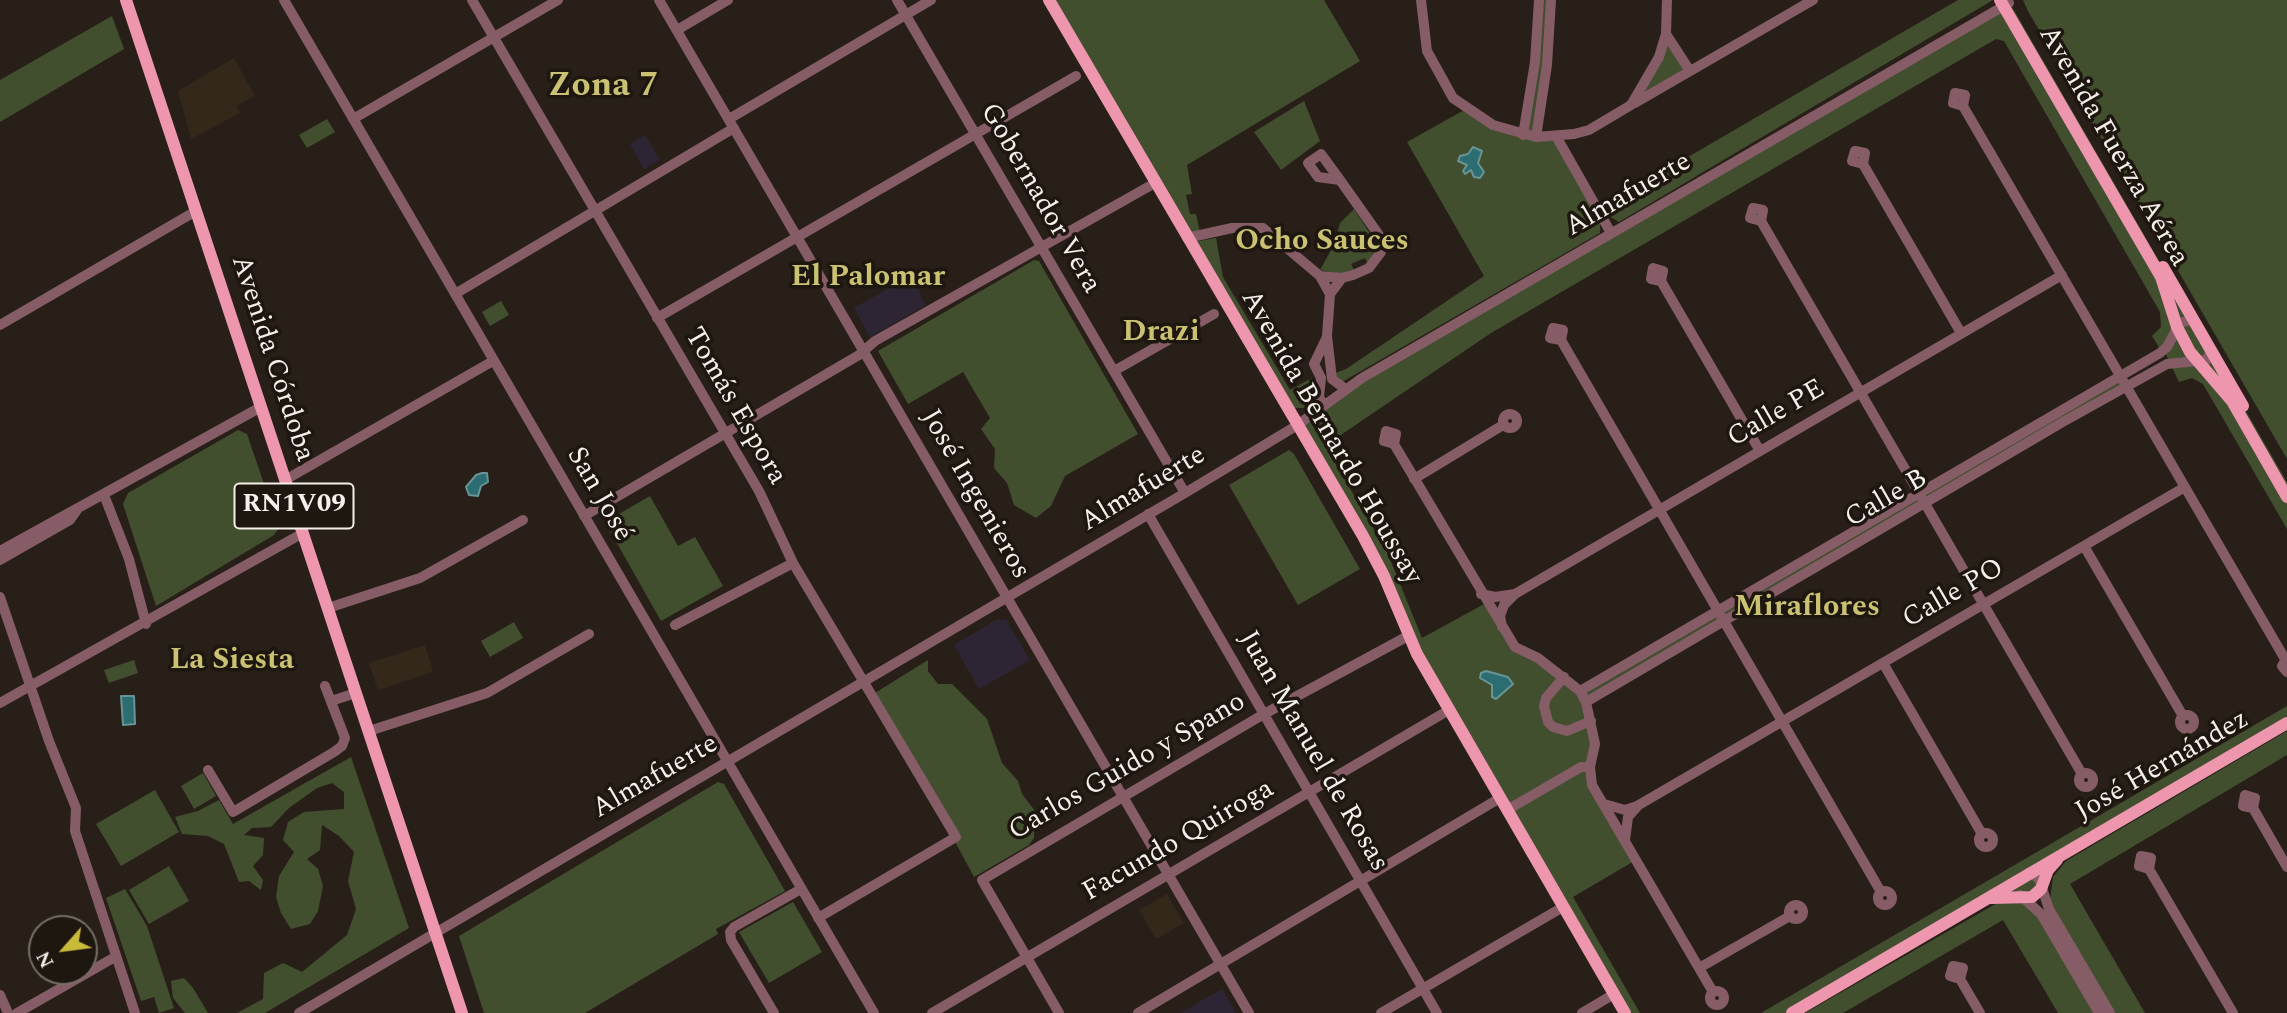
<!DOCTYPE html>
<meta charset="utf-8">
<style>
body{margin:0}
#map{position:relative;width:2287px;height:1013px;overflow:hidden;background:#282018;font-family:Spectral,serif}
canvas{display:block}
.north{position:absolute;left:28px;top:915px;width:70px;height:70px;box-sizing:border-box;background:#1e170f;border:2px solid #746e67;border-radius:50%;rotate:242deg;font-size:19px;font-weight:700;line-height:28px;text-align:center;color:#f5f0ea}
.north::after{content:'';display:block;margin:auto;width:24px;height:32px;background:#c9ba3a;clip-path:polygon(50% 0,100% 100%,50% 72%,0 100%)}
</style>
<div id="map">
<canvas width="2287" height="1013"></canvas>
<div class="north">N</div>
</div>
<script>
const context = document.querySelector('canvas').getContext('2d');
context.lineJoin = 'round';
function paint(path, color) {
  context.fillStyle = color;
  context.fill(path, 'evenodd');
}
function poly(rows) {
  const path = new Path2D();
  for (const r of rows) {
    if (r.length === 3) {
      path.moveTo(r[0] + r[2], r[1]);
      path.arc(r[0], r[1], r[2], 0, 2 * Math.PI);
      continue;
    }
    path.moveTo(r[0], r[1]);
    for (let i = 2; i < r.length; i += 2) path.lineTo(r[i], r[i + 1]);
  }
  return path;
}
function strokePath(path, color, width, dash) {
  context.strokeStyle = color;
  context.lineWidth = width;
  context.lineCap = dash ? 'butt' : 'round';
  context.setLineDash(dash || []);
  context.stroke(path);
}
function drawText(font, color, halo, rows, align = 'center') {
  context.font = font + ' Spectral,serif';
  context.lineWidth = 7;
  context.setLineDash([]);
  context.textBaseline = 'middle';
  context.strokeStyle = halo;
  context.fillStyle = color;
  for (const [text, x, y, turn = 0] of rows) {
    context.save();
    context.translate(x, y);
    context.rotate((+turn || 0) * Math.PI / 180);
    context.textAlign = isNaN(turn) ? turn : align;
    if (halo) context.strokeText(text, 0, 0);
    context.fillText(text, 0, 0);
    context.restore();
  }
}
const built = poly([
 [234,58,255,96,236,106,240,113,191,139,178,91],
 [425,645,433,672,378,690,369,663],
 [1167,894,1184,923,1156,939,1139,910]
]);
const education = poly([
 [645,135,660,160,644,169,630,144],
 [910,276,926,305,870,337,854,308],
 [1006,619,1030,660,979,689,954,645,996,620],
 [1222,989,1236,1013,1181,1013,1211,995]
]);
const green = poly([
 [1049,0,1324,0,1360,61,1187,165,1192,194,1186,195,1190,214,1196,214,1200,232,1189,234],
 [1539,0,1551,0,1536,136,1556,136,1600,220,1600,233,1342,382,1333,374,1346,369,1484,276,1407,142,1466,109,1523,134],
 [1958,0,1993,0,1619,222,1607,215,1602,207],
 [2008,0,2287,482,2287,529,2203,384,2192,378,2179,382,2163,348,2160,349,2152,336,2161,327,2160,312,2004,41,1996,39,1491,333,1329,443,1328,451,1387,552,1422,638,1486,603,1515,647,1580,691,2120,375,2127,387,1586,702,1593,730,1592,785,1636,860,1573,897,1640,1013,1625,1013,1417,654,1398,607,1296,426,1305,416],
 [2023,0,2287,0,2287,459,2028,11],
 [112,16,124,49,0,122,0,80],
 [1666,34,1690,71,1631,105],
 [1304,101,1320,141,1281,170,1254,132],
 [327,119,335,132,307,148,299,135],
 [1354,209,1375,241,1376,253,1368,264,1365,258,1351,264,1354,270,1342,274,1320,270,1335,243,1340,223],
 [1216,238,1223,277,1290,390,1312,378,1314,402,1309,408,1291,408,1194,242],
 [1034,260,1039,261,1138,434,1065,476,1051,506,1036,518,1014,505,1007,483,994,468,995,449,981,429,990,418,963,372,908,404,878,351],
 [501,301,509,315,490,326,482,312],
 [238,430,247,434,279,528,274,535,156,606,123,504,128,493],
 [1289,450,1294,454,1360,569,1298,605,1229,485],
 [650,496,678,546,695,537,723,586,661,621,605,522],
 [514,622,523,638,490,657,481,641],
 [134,660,138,673,109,683,104,670],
 [928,660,928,671,938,684,952,684,987,719,1002,763,1018,781,1022,794,1035,811,1034,838,1029,845,974,877,875,693],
 [2287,706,2287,723,2064,853,2041,889,1998,897,1792,1013,1761,1013],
 [2287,731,2287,755,2070,884,2145,1013,2112,1013,2050,901,2053,877,2066,861],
 [351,757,409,928,265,1013,237,1013,263,999,264,973,283,963,302,972,347,935,356,909,348,881,354,852,339,836,322,825,320,850,307,859,318,869,323,886,318,911,310,924,291,929,281,913,276,897,279,876,294,852,283,840,288,822,304,812,344,809,344,792,332,783,317,788,289,808,271,827,252,828,244,835,264,838,263,855,253,866,263,880,261,890,249,881,239,882,224,844,208,836,182,834,175,817,198,811,219,800,233,824],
 [203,773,216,796,194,809,181,786],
 [718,782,724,784,785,891,716,929,718,934,585,1013,484,1013,459,936],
 [155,790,179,832,121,866,96,824],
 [169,866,189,901,149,924,129,890],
 [125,889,147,926,174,1008,159,1013,154,997,141,1001,106,898],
 [793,902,822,952,769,983,739,932],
 [1999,902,2022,903,2038,916,2095,1013,2058,1013,2003,920,1843,1013,1805,1013],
 [184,978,193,988,208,1013,185,1013,173,998,171,981]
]);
const water = poly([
 [1473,147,1482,151,1478,163,1484,172,1480,178,1474,177,1471,170,1465,174,1463,171,1467,165,1458,161,1460,156,1468,154,1473,147],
 [482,473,487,473,488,482,481,486,478,496,469,495,466,487,476,475,482,473],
 [1486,671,1508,677,1513,684,1496,699,1492,697,1492,685,1480,678,1481,673,1486,671],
 [121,696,134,696,135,724,123,725,121,696]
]);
const minor = poly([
 [284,0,874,1013],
 [472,0,759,491,793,563,956,837,818,918],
 [659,0,1249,1013],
 [897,0,1185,493],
 [1421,0,1427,51,1453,98,1493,125,1536,137,1574,134,1589,130,1631,105,1659,57,1666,34,1667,0],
 [677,30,728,0],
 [1666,34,1690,71],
 [1635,103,1813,0],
 [1963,106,1953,103,1955,93,1965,95,1963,106,2285,659],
 [353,119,558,0],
 [729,119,931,0],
 [1523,135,1535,62,1539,0],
 [1556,136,1611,233],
 [1536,137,1547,65,1551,0],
 [1863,164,1852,161,1855,151,1865,153,1863,164,1961,333],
 [1761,221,1750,218,1753,208,1763,210,1761,221,2082,774],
 [1187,238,1232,228,1263,228,1320,276,1330,294],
 [1320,276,1342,278,1353,275,1369,268,1381,252,1381,238,1340,180,1321,154,1308,163,1318,177,1340,180],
 [1342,278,1330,294,1327,336,1332,379,1344,388],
 [1661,281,1651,279,1653,268,1663,271,1661,281,1760,451],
 [455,294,734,128],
 [657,318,1076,76],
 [0,325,196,211],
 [1561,340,1550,338,1553,328,1563,330,1561,340,1881,892],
 [1114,371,1214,314],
 [1323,404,1319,397,1321,378,1314,364,1327,337],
 [1510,421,7],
 [1394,444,1384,441,1386,431,1396,434,1394,444,1515,647,1538,658,1580,691,1586,702,1595,744,1590,767,1592,785,1713,992],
 [1414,479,1503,425],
 [285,480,493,361],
 [104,495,129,559,146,624],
 [1148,514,1437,1013],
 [584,516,859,355,875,341,1155,183],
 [2084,546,2183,716],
 [0,551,261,407],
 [0,560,70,520,77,510],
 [1481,594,1495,597,1515,594],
 [0,597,49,741,76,808,75,831,135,1013],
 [328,608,420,578,523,520],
 [675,625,793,563],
 [1502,627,1500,616,1504,605,1515,594,2062,275],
 [2287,658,2282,666,2287,672],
 [1883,663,1982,834],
 [1564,677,1546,698,1544,706,1548,722,1553,727,1567,731,1591,721],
 [1580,691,2160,353,2167,347,2180,323,2190,320,2195,323],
 [331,701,356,693],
 [1586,702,2061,423,2167,364,2207,360,2211,350],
 [0,703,303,533],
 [2187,722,7],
 [369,731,487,693,589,634],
 [208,770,233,812,334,752,342,746,345,738,325,686],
 [2086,780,7],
 [1604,804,1625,810,1637,806,2185,487],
 [2253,808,2243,806,2245,795,2255,798,2253,808,2287,867],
 [1507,810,1581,767,1590,767],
 [1986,840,7],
 [1625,840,1628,817,1637,807],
 [2149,869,2139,866,2141,856,2151,858,2149,869,2233,1013],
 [2030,872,2039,879,2049,909,2110,1013],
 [1885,898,7],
 [2020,895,2041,914,2099,1013],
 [1796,912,7],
 [1699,968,1790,916],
 [1960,979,1963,968,1953,966,1950,976,1960,979,1980,1013],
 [1717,998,7],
 [0,995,8,1013],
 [17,1013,115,957],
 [299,1013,1185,493,1296,426,1362,378,2009,3],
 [774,1013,731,940,730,932,734,927,801,889],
 [932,1013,1449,710],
 [1059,1013,982,880,1264,714,1408,636],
 [1138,1013,1500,798],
 [1381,1013,1563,907],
 [1582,1013,1614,994]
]);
const major = poly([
 [126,0,462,1013],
 [1049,0,1363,536,1384,576,1417,654,1625,1013],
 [2000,0,2161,277,2177,327,2190,352,2232,401,2287,497],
 [2163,267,2243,406],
 [1991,898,2032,897,2041,889,2048,870,2057,860],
 [1792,1013,2287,723]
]);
const shields = [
 [294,506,119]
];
const shieldNames = [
 ["RN1V09",294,506]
];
const streetNames = [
 ["Avenida Fuerza Aérea",2112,147,60],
 ["Almafuerte",1629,196,-30],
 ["Gobernador Vera",1039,199,60],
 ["Avenida Córdoba",271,359,72],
 ["Tomás Espora",734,407,60],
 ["Calle PE",1777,415,-30],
 ["Avenida Bernardo Houssay",1330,438,60],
 ["Almafuerte",1144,490,-31],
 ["San José",598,495,60],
 ["José Ingenieros",974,495,60],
 ["Calle B",1887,500,-30],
 ["Calle PO",1954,595,-30],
 ["Juan Manuel de Rosas",1312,752,60],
 ["José Hernández",2163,767,-30],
 ["Carlos Guido y Spano",1128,768,-30],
 ["Almafuerte",656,778,-30],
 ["Facundo Quiroga",1179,842,-30]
];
const neighbourhoodNames = [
 ["Ocho Sauces",1322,243],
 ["El Palomar",868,279],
 ["Drazi",1161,334],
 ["Miraflores",1807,609],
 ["La Siesta",232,662]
];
const districtNames = [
 ["Zona 7",603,88]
];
paint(built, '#34281b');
paint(education, '#2d2534');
paint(green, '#414f2f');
paint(water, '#2b6d70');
strokePath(water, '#689495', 2);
strokePath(minor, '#865c67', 10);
strokePath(major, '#ed96ae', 12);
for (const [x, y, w] of shields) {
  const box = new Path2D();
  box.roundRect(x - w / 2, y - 22.5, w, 45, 5);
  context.fillStyle = '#1e170f';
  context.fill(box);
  strokePath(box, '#f5f0ea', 2);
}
drawText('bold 26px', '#f5f0ea', null, shieldNames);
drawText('28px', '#f5f0ea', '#1e170f', streetNames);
drawText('bold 30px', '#cac173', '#1e170f', neighbourhoodNames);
drawText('bold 35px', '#cac173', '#1e170f', districtNames);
</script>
